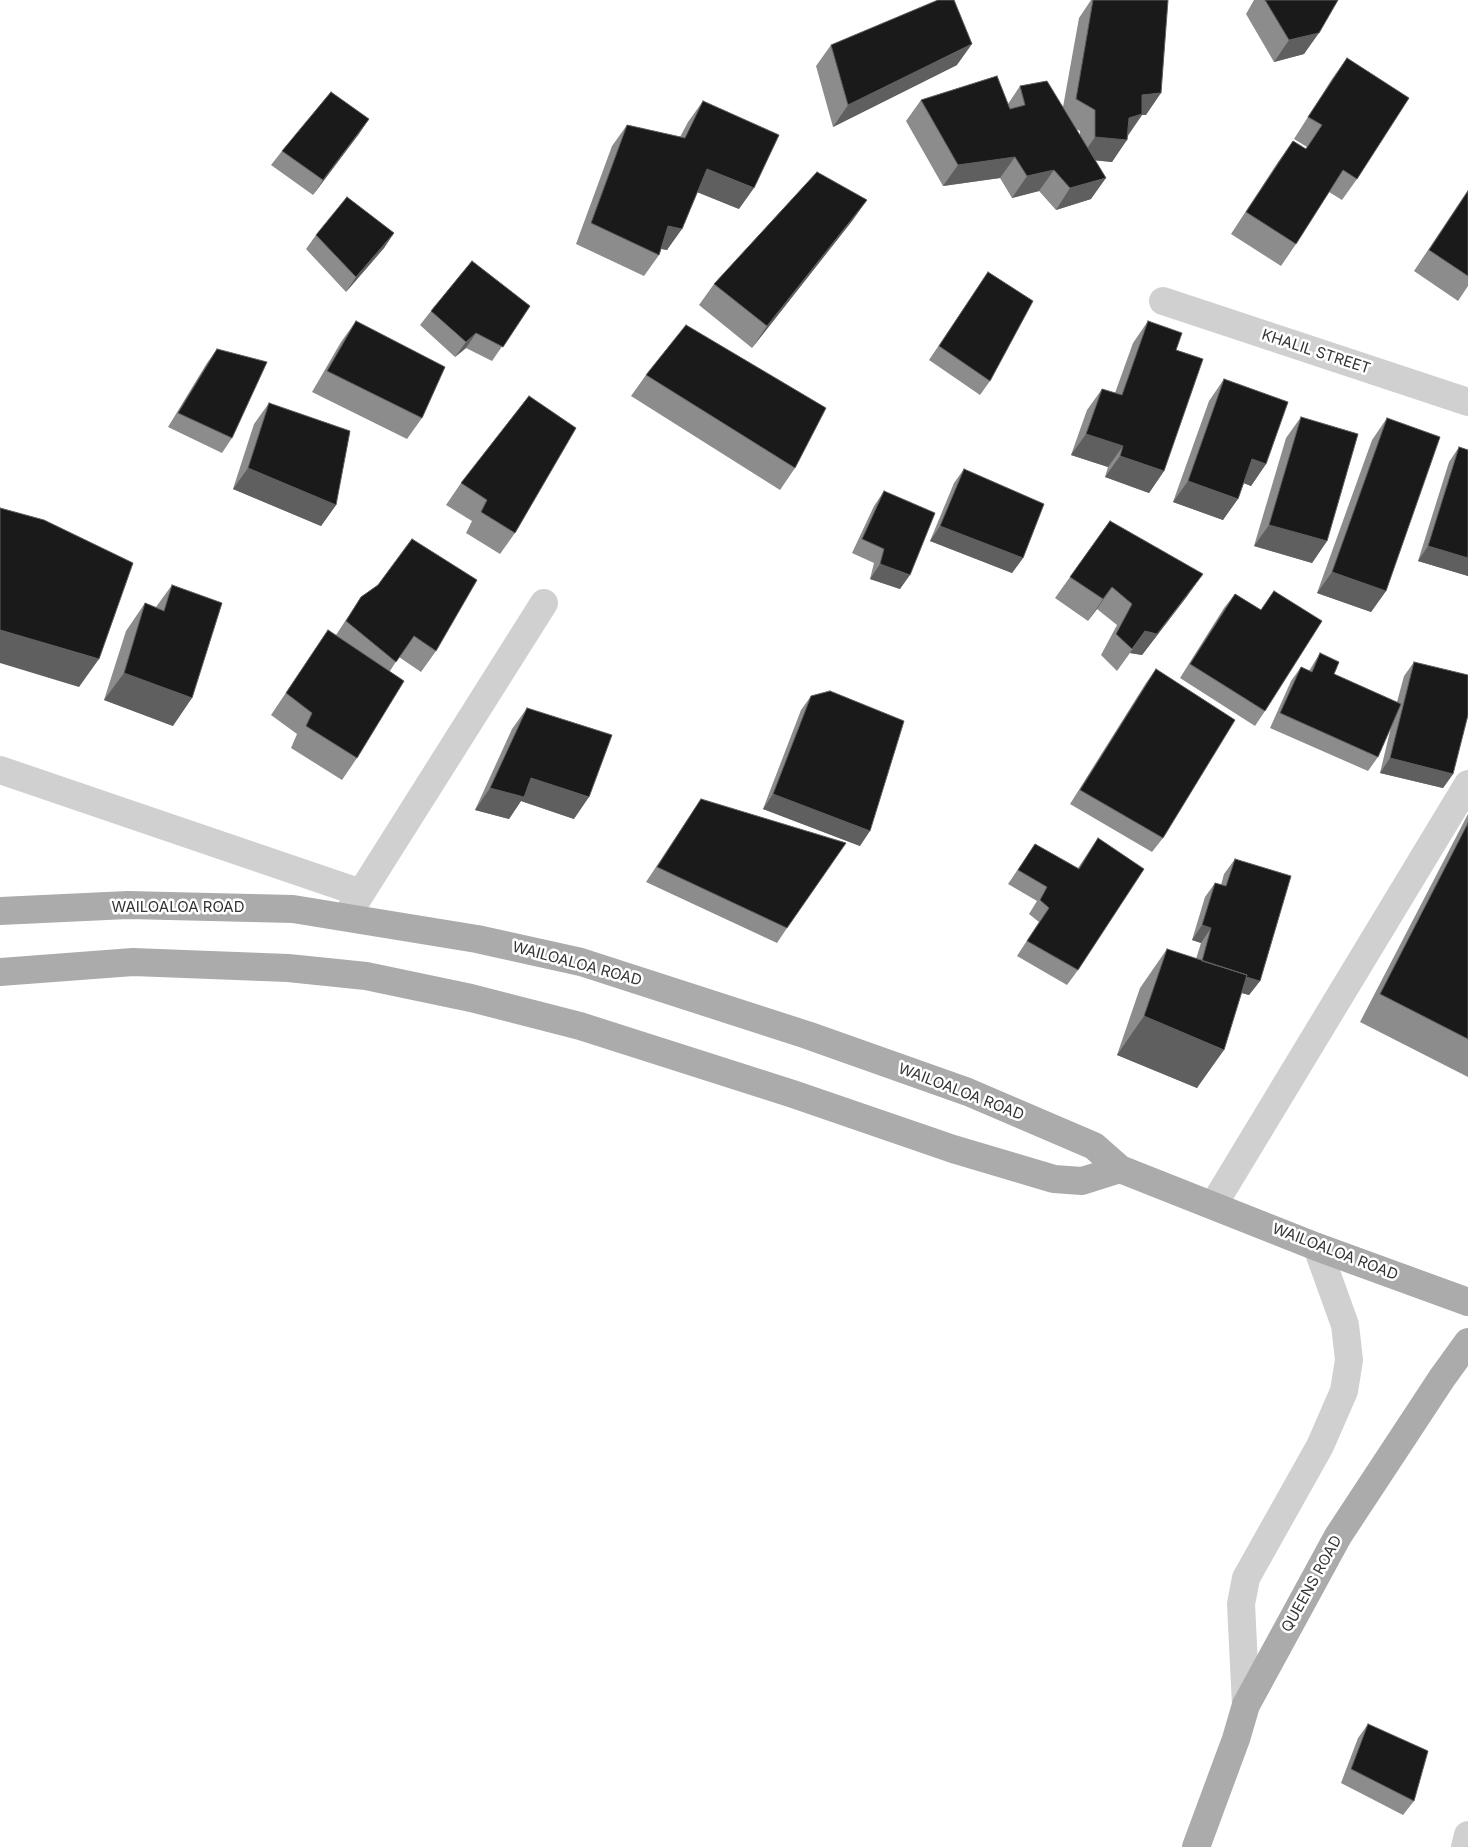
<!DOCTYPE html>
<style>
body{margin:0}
canvas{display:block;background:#fff}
</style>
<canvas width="1468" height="1847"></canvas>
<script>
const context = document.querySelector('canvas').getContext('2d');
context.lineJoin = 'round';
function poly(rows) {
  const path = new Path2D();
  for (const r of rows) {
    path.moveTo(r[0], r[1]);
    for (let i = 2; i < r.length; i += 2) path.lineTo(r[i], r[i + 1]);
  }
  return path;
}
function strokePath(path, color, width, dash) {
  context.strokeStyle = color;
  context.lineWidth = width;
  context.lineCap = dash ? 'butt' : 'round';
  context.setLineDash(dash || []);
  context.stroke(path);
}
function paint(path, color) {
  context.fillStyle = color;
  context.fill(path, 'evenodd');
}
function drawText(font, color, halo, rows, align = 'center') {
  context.font = font + ' Inter,sans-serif';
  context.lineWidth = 5;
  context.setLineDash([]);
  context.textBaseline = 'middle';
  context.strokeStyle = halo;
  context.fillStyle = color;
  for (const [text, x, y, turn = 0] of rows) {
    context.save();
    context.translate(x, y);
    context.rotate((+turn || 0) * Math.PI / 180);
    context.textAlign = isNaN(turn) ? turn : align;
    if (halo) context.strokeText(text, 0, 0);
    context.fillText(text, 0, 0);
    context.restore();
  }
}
const minor = poly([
 [1163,301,1468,402],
 [0,770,361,893],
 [351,909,544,603],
 [1214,1204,1468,784],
 [1246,1705,1241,1604,1246,1578,1320,1446,1344,1391,1349,1360,1345,1325,1317,1247],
 [1465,1847,1468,1835]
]);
const major = poly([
 [0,911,128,905,293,909,477,939,581,962,807,1035,968,1092,1094,1146,1120,1169,1317,1247,1468,1302],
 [0,972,133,962,288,968,366,976,471,998,580,1026,793,1094,953,1149,1054,1179,1082,1181,1120,1169],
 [1196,1847,1236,1739,1246,1705,1338,1536,1442,1378,1468,1342]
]);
const wall = poly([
 [1091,0,1168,0,1146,115,1142,115,1128,136,1112,162,1095,160,1091,199,1056,210,1039,191,1012,198,1000,178,943,186,906,121,921,100,1008,104,1020,86,1063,107,1079,18],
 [1076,129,1080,131,1080,136],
 [1254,0,1338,0,1304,54,1274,62,1246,14],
 [831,45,957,65,833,127,816,66],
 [1347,58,1357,179,1342,200,1329,192,1296,244,1281,266,1231,234,1278,162,1293,141,1305,149,1307,147,1294,139,1332,79],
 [703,101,739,209,697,192,667,250,661,249,659,255,644,276,576,244,612,146,627,125,680,137,688,122],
 [369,119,313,195,271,165,282,151],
 [1468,190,1468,286,1458,301,1414,271],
 [867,200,852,221,752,348,699,305,714,284],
 [394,233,384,248,346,292,306,249,316,235],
 [988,272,990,381,980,395,929,360],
 [530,306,492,361,466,348,455,357,420,325,431,311],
 [356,321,422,418,407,439,312,392,341,342],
 [1148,321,1176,350,1164,471,1149,493,1105,477,1108,467,1071,455,1087,410,1102,389,1115,393,1133,343],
 [217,349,232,438,222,453,168,427,207,363],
 [646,375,795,468,780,490,631,396],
 [1224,379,1266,464,1251,486,1243,483,1223,520,1173,502,1209,401],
 [529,396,515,533,500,554,466,533,472,521,446,505,461,483],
 [269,403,336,505,321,526,233,489,254,424],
 [1301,417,1327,541,1312,563,1254,546,1286,438],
 [1387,418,1386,591,1371,612,1317,593,1372,440],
 [1459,447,1468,450,1468,576,1418,561,1449,462],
 [964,469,1023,558,1012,573,930,541,954,483],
 [884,491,900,589,870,579,874,563,852,553,874,506],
 [1110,521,1188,595,1142,655,1130,653,1117,671,1101,655,1117,625,1097,609,1088,621,1055,598],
 [172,585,173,726,104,700,126,631,145,603,156,607],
 [1274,591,1265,711,1255,726,1180,678,1224,608,1235,594,1261,610],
 [361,597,436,651,421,672,399,657,390,671,357,758,342,780,291,748,297,734,271,715,328,630,336,635],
 [1320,653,1334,674,1397,702,1404,676,1414,662,1453,774,1443,788,1380,773,1391,727,1378,757,1368,771,1270,728,1291,681,1301,667,1309,671],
 [1156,669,1163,838,1152,852,1070,804,1146,683],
 [811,696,860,846,763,809,801,710],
 [527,708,574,819,521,801,509,819,475,810,512,729],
 [701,799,787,928,777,943,646,882],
 [1468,814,1468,1077,1360,1022],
 [1098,838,1078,970,1067,985,1017,956,1039,922,1029,914,1037,901,1008,884,1035,844,1078,868],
 [1235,859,1260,981,1249,995,1241,993,1197,1088,1117,1055,1140,988,1167,949,1196,959,1201,943,1192,940,1205,897,1215,883,1221,885,1224,874],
 [1368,1724,1414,1801,1403,1815,1341,1783,1358,1738]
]);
const shadedWall = poly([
 [1319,33,1304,54,1274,62,1289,40],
 [972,44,957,65,833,127,848,105],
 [1161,93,1146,115,1142,115,1127,136,1127,140,1112,162,1080,159,1095,137,1142,95],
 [369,119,359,134,313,195,323,180],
 [1015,157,1000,178,943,186,958,165],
 [707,169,754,188,739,209,692,190],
 [1054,170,1039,191,1012,198,1027,176],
 [1106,178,1091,199,1056,210,1070,188],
 [867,200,852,221,752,348,767,326],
 [668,226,682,229,667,250,653,247],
 [394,233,384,248,346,292,356,277],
 [476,333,466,348,455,357,466,342],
 [1086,434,1123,446,1108,467,1071,455],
 [1120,456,1164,471,1149,493,1105,477],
 [1252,459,1266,464,1251,486,1237,480],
 [248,468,336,505,321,526,233,489],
 [1188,481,1238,499,1223,520,1173,502],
 [1269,525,1327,541,1312,563,1254,546],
 [940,526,1023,558,1012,573,930,541],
 [1428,546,1468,558,1468,576,1418,561],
 [880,564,910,575,900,589,870,579],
 [1332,572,1386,591,1371,612,1317,593],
 [1203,574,1188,595,1142,655,1130,653,1145,631],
 [1112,587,1097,609,1088,621,1103,599],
 [0,630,99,659,79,687,0,663],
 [124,673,192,698,173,726,104,700],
 [1390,758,1453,774,1443,788,1380,773],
 [531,778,589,797,574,819,521,801,509,819,475,810,490,788],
 [773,794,870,831,860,846,763,809],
 [1202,925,1211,928,1201,943,1192,940],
 [1201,964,1260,981,1249,995,1191,978],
 [1144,1016,1224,1050,1197,1088,1117,1055]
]);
const building = poly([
 [938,0,954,0,972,44,848,105,831,45,938,0],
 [1093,0,1168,0,1161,93,1142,95,1142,114,1129,118,1127,140,1095,137,1095,110,1076,99,1093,0],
 [1265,0,1338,0,1319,33,1289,40,1265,0],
 [1347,58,1409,98,1357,179,1343,170,1296,244,1246,212,1293,141,1306,149,1322,125,1308,117,1347,58],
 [997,76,1010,109,1025,105,1020,86,1047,81,1106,178,1070,188,1054,170,1027,176,1015,157,958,165,921,100,997,76],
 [331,92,369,119,323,180,282,151,331,92],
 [703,101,779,135,754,188,707,169,682,229,668,226,659,255,591,223,627,125,685,138,703,101],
 [817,172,867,200,767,326,714,284,817,172],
 [1468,191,1468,276,1429,250,1468,191],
 [347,197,394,233,356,277,316,235,347,197],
 [472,261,530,306,503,347,476,333,466,342,431,311,472,261],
 [988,272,1033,301,990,381,939,346,988,272],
 [356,321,445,367,422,418,327,371,356,321],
 [1148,321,1182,333,1176,350,1203,359,1164,471,1120,456,1123,446,1086,434,1102,389,1122,395,1148,321],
 [686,325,826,408,795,468,646,375,686,325],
 [217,349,267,362,232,438,178,413,217,349],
 [1224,379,1288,402,1266,464,1252,459,1238,499,1188,481,1224,379],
 [529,396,576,428,515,533,481,512,487,500,461,483,529,396],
 [269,403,350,431,336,505,248,468,269,403],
 [1301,417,1358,434,1327,541,1269,525,1301,417],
 [1387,418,1440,437,1386,591,1332,572,1387,418],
 [1459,447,1468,450,1468,558,1428,546,1459,447],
 [964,469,1044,504,1023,558,940,526,964,469],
 [884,491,935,513,910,575,880,564,884,549,862,539,884,491],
 [0,508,44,520,133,563,99,659,0,630,0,508],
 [1110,521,1203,574,1157,634,1145,631,1132,649,1116,634,1132,604,1112,587,1103,599,1070,577,1110,521],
 [412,539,477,580,436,651,414,636,396,662,346,621,361,597,378,585,412,539],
 [172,585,222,603,192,698,124,673,145,603,164,611,172,585],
 [1274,591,1322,621,1265,711,1190,664,1235,594,1261,610,1274,591],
 [328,630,404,681,357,758,306,726,312,713,286,693,328,630],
 [1320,653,1339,662,1334,674,1401,704,1378,757,1280,713,1301,667,1312,672,1320,653],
 [1414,662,1468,675,1468,715,1453,774,1390,758,1414,662],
 [1156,669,1235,720,1163,838,1080,790,1156,669],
 [830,691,904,721,870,831,773,794,811,696,830,691],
 [527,708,612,735,589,797,531,778,524,797,490,788,527,708],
 [701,799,846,843,787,928,657,867,701,799],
 [1468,823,1468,1039,1380,994,1468,823],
 [1098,838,1144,869,1078,970,1027,941,1049,908,1040,900,1047,887,1018,870,1035,844,1079,869,1098,838],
 [1235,859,1291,876,1260,981,1246,977,1247,975,1202,961,1211,928,1202,925,1215,883,1226,886,1235,859],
 [1167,949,1247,975,1224,1050,1144,1016,1167,949],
 [1368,1724,1428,1751,1414,1801,1351,1769,1368,1724]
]);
const streetNames = [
 ["KHALIL STREET",1316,352,18],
 ["WAILOALOA ROAD",178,907],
 ["WAILOALOA ROAD",577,964,15],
 ["WAILOALOA ROAD",961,1092,21],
 ["WAILOALOA ROAD",1335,1252,21],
 ["QUEENS ROAD",1312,1584,-61]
];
strokePath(minor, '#d0d0d0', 28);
strokePath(major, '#ababab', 28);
paint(wall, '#8c8c8c');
paint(shadedWall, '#5f5f5f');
paint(building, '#1a1a1a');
strokePath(building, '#5f5f5f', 1);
drawText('15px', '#333', '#fff', streetNames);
</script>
